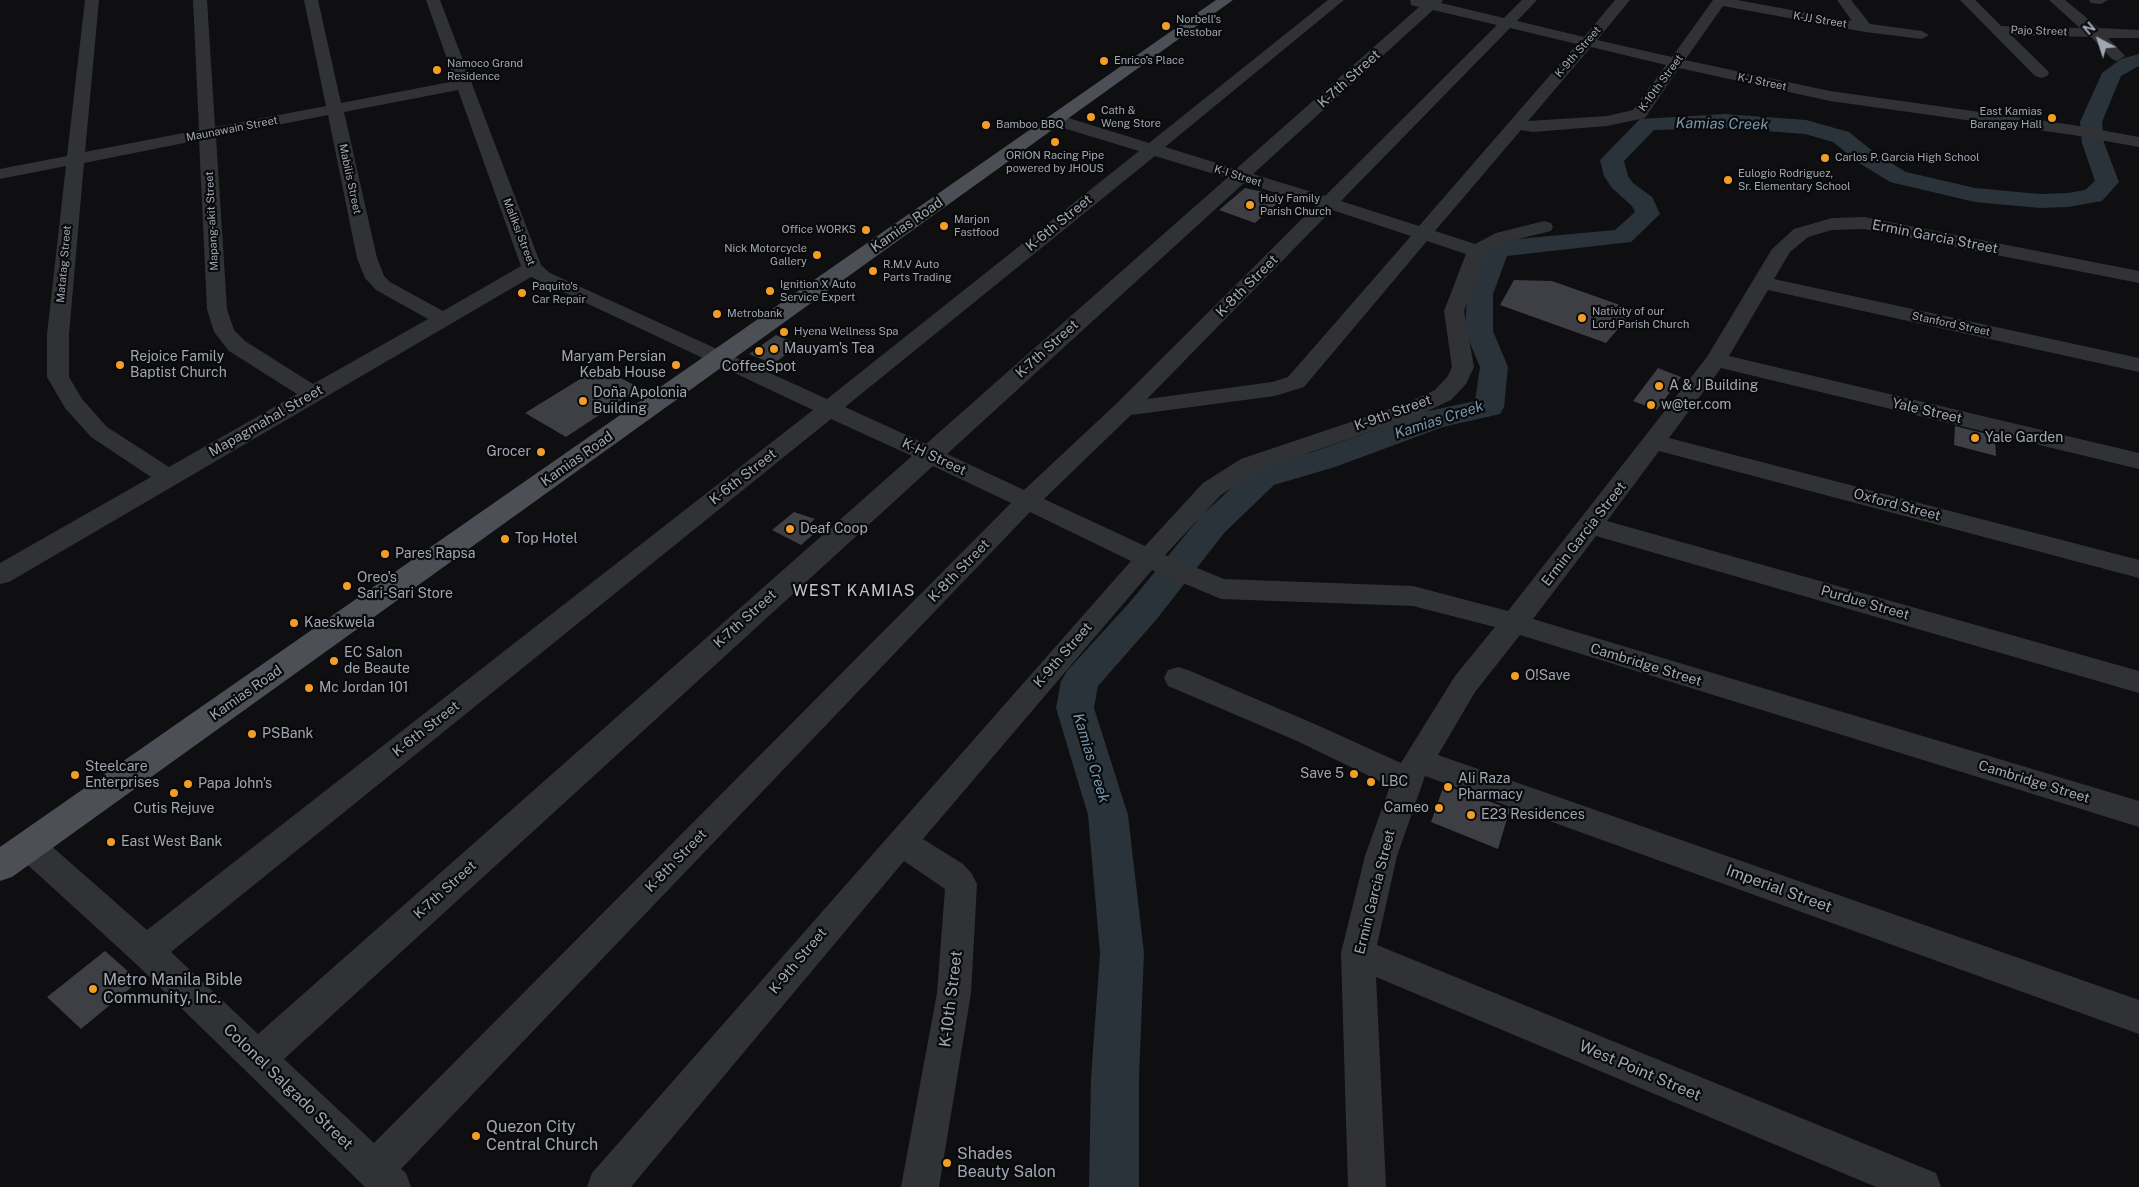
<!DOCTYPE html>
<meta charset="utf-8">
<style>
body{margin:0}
#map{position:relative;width:2139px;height:1187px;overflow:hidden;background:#0f0f11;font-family:"Public Sans",sans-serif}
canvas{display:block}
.north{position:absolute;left:2074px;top:15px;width:50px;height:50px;-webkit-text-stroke:4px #0a0a0c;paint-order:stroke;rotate:320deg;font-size:14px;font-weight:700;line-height:20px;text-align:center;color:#a0a7b2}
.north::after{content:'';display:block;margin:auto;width:18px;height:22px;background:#a0a7b2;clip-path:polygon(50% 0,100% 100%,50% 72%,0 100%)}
</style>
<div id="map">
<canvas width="2139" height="1187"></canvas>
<div class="north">N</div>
</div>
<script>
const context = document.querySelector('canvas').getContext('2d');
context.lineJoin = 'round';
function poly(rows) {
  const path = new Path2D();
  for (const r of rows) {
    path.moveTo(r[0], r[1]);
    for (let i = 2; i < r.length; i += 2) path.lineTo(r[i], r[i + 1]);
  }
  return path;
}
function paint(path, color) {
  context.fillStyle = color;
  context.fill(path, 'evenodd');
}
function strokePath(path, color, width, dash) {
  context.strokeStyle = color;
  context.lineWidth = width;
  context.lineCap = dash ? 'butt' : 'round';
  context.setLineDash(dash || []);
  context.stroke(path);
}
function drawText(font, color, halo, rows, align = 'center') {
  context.font = font + ' "Public Sans",sans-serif';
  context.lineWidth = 4.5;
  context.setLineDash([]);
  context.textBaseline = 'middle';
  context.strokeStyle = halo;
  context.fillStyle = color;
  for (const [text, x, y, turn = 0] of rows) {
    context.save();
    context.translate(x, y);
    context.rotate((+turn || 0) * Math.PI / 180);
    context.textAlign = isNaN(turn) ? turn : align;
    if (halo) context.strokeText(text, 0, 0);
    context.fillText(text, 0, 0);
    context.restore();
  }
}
const river = poly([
 [2139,54,2139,66,2121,76,2102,122,2104,143,2119,182,2102,201,2068,207,2040,208,1975,202,1890,182,1859,163,1833,142,1805,134,1725,128,1654,130,1624,161,1628,176,1633,183,1652,197,1660,214,1631,242,1507,256,1493,294,1493,331,1508,367,1504,407,1500,414,1443,427,1335,467,1274,485,1225,532,1156,620,1098,686,1094,708,1128,815,1144,953,1139,1078,1139,1187,1089,1187,1091,1078,1100,953,1088,815,1056,708,1061,681,1067,671,1130,602,1201,516,1252,469,1313,452,1424,412,1475,401,1480,367,1465,331,1467,294,1483,249,1487,244,1496,241,1615,230,1635,212,1632,206,1612,188,1604,176,1600,160,1640,119,1725,114,1806,120,1849,132,1875,153,1906,172,1975,188,2040,194,2068,193,2085,190,2095,181,2082,143,2080,122,2102,73,2121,59,2139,54]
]);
const building = poly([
 [1245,188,1277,195,1275,198,1281,200,1255,223,1219,210],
 [1514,280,1552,281,1634,310,1606,343,1500,305],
 [776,335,799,345,773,364,749,354],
 [1658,368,1681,377,1657,410,1633,401],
 [607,371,640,388,566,437,525,413,585,376,593,380],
 [1955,426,1995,436,1996,456,1954,445],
 [794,512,815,519,805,528,815,533,801,545,772,530],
 [1444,785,1510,809,1498,849,1431,822],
 [105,951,139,981,81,1029,47,997]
]);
const minor = poly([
 [85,0,99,0,85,152,199,130,193,0,207,0,215,127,326,106,304,0,318,0,341,103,455,81,426,0,440,0,541,265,550,273,827,399,1139,151,1050,124,1048,120,1050,116,1062,116,1149,143,1328,0,1344,0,1165,147,1236,169,1419,7,1411,5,1410,0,1443,0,1441,3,1504,18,1522,0,1537,0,1517,21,1584,37,1615,0,1630,0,1597,40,1672,57,1713,0,1737,0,1852,21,1837,0,1851,0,1870,24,1922,31,1929,35,1922,39,1865,32,1723,6,1685,60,1830,91,2073,125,2139,137,2139,147,2073,135,1830,101,1679,68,1645,118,1607,126,1533,132,1521,130,1435,231,1475,244,1496,233,1544,221,1551,223,1553,227,1551,231,1510,241,1485,254,1464,311,1474,367,1466,384,1451,400,1423,413,1257,471,1221,495,1165,555,1224,579,1413,586,1508,611,1707,357,1772,249,1794,229,1832,218,1864,217,2139,271,2139,283,1864,229,1832,230,1808,237,1790,252,1774,279,2139,358,2139,372,1768,290,1729,356,2139,453,2139,469,1721,368,1669,438,2139,560,2139,578,1659,451,1607,521,2139,671,2139,693,1596,536,1533,619,2139,801,2139,827,1520,635,1475,692,1438,755,2139,1000,2139,1034,1425,776,1397,856,1377,945,1936,1173,1941,1187,1876,1187,1376,977,1386,1187,1348,1187,1341,953,1365,856,1390,786,1297,741,1168,686,1164,678,1168,670,1178,667,1188,670,1317,725,1401,763,1455,676,1495,627,1413,606,1221,599,1152,570,923,839,963,864,972,874,977,884,971,993,939,1187,901,1187,937,993,945,889,904,861,631,1187,587,1187,592,1173,1131,561,1030,512,401,1169,406,1173,411,1187,365,1187,134,962,18,856,13,846,18,836,29,832,40,836,147,930,813,410,531,277,9,582,0,584,0,563,151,477,91,437,65,408,47,377,47,334,66,166,0,179,0,169,67,156,85,0],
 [1433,10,1497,25,1325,196,1253,174,1433,10],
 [1510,28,1577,44,1419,226,1341,201,1510,28],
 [1591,47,1666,65,1633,110,1607,116,1528,121,1591,47],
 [458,90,521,266,443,311,390,282,384,276,377,258,344,112,458,90],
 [328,115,357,258,365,278,376,290,428,319,313,384,245,341,234,330,227,309,216,137,328,115],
 [199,140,207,309,214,332,229,351,297,394,169,467,107,427,82,399,69,377,69,334,84,163,199,140],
 [1155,156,1227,178,926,444,845,407,1155,156],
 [1244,183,1316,205,1116,404,1024,490,947,454,1244,183],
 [1332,210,1411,236,1288,377,1272,382,1147,399,1332,210],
 [1427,241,1466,254,1444,311,1452,367,1448,376,1435,390,1407,403,1241,459,1203,483,1145,546,1044,499,1131,415,1275,396,1304,387,1427,241],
 [831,419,912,456,258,1034,171,952,831,419],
 [933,466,1011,503,374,1143,284,1059,933,466],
 [1960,0,1975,0,2001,26,2080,28,2049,0,2065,0,2099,28,2139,30,2139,38,2108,38,2125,56,2117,61,2112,59,2091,37,2011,35,2047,70,2049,73,2047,76,2041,78,2035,76,1960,0],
 [2089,0,2108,0,2101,4,2091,3,2089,0]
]);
const major = poly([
 [1216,0,1233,0,12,877,0,881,0,847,1216,0]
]);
const markers = [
 [1166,26,5,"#f29e26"],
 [1104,61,5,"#f29e26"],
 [437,70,5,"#f29e26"],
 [1091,117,5,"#f29e26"],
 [2052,118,5,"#f29e26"],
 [986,125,5,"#f29e26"],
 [1055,142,5,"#f29e26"],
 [1825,158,5,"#f29e26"],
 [1728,180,5,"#f29e26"],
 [1250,205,5,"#f29e26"],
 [944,226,5,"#f29e26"],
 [866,230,5,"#f29e26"],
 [817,255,5,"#f29e26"],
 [873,271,5,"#f29e26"],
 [770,291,5,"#f29e26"],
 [522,293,5,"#f29e26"],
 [717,314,5,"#f29e26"],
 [1582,318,5,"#f29e26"],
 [784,332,5,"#f29e26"],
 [774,349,5,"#f29e26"],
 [759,351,5,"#f29e26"],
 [120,365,5,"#f29e26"],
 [676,365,5,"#f29e26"],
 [1659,386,5,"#f29e26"],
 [583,401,5,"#f29e26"],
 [1651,405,5,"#f29e26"],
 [1975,438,5,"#f29e26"],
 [541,452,5,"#f29e26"],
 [790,529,5,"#f29e26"],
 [505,539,5,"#f29e26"],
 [385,554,5,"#f29e26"],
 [347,586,5,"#f29e26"],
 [294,623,5,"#f29e26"],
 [334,661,5,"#f29e26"],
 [1515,676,5,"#f29e26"],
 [309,688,5,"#f29e26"],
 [252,734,5,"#f29e26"],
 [1354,774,5,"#f29e26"],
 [75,775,5,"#f29e26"],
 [1371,782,5,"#f29e26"],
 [188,784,5,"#f29e26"],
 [1448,787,5,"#f29e26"],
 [174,793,5,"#f29e26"],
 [1439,808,5,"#f29e26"],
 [1471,815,5,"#f29e26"],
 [111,842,5,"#f29e26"],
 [93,989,5,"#f29e26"],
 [476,1136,5,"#f29e26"],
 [947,1163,5,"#f29e26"]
];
const farPoinames = [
 ["Norbell's",1176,20],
 ["Restobar",1176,33],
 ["Enrico's Place",1114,61],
 ["Namoco Grand",447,64],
 ["Residence",447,77],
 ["Cath &",1101,111],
 ["Weng Store",1101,124],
 ["East Kamias",2042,112,"right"],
 ["Barangay Hall",2042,125,"right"],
 ["Bamboo BBQ",996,125],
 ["ORION Racing Pipe",1055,156,"center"],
 ["powered by JHOUS",1055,169,"center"],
 ["Carlos P. Garcia High School",1835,158],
 ["Eulogio Rodriguez,",1738,174],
 ["Sr. Elementary School",1738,187],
 ["Holy Family",1260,199],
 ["Parish Church",1260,212],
 ["Marjon",954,220],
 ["Fastfood",954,233],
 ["Office WORKS",856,230,"right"],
 ["Nick Motorcycle",807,249,"right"],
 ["Gallery",807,262,"right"],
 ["R.M.V Auto",883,265],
 ["Parts Trading",883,278],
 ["Ignition X Auto",780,285],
 ["Service Expert",780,298],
 ["Paquito's",532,287],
 ["Car Repair",532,300],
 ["Nativity of our",1592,312],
 ["Lord Parish Church",1592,325],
 ["Metrobank",727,314],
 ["Hyena Wellness Spa",794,332]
];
const farStreetnames = [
 ["K-JJ Street",1820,20,9],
 ["Pajo Street",2039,31,2],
 ["K-9th Street",1578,52,-49],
 ["K-J Street",1762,82,12],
 ["K-10th Street",1661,83,-54],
 ["Maunawain Street",232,129,-11],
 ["K-I Street",1238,176,17],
 ["Mabilis Street",350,179,78],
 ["Mapang-akit Street",212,221,-93],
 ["Maliksi Street",519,232,69],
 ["Matatag Street",64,264,-85],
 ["Stanford Street",1951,324,12]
];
const streetNames = [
 ["K-7th Street",1349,79,-42],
 ["K-6th Street",1059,223,-39],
 ["Kamias Road",907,225,-35],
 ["Ermin Garcia Street",1935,237,11],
 ["K-8th Street",1247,286,-45],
 ["K-7th Street",1047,349,-42],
 ["Yale Street",1927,411,13],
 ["K-9th Street",1393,413,-20],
 ["Mapagmahal Street",266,421,-30],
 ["K-H Street",934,457,25],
 ["Kamias Road",577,459,-35],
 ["K-6th Street",743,477,-38],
 ["Oxford Street",1897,505,15],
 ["Ermin Garcia Street",1584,534,-52],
 ["K-8th Street",959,571,-46],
 ["Purdue Street",1865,603,16],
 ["K-7th Street",745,619,-42],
 ["K-9th Street",1063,655,-49],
 ["Cambridge Street",1646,665,17],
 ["Kamias Road",246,693,-35],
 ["K-6th Street",426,729,-38],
 ["Cambridge Street",2034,782,17],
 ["K-8th Street",676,861,-46],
 ["K-7th Street",445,890,-42],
 ["Ermin Garcia Street",1375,892,-76],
 ["K-9th Street",798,961,-50]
];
const poiNames = [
 ["Mauyam's Tea",784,349],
 ["Rejoice Family",130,357],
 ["Baptist Church",130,373],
 ["Maryam Persian",666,357,"right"],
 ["Kebab House",666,373,"right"],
 ["CoffeeSpot",759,367,"center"],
 ["A & J Building",1669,386],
 ["Doña Apolonia",593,393],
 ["Building",593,409],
 ["w@ter.com",1661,405],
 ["Yale Garden",1985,438],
 ["Grocer",531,452,"right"],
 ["Deaf Coop",800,529],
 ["Top Hotel",515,539],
 ["Pares Rapsa",395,554],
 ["Oreo's",357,578],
 ["Sari-Sari Store",357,594],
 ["Kaeskwela",304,623],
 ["EC Salon",344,653],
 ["de Beaute",344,669],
 ["O!Save",1525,676],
 ["Mc Jordan 101",319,688],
 ["PSBank",262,734],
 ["Steelcare",85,767],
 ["Enterprises",85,783],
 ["Save 5",1344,774,"right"],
 ["Ali Raza",1458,779],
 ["Pharmacy",1458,795],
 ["LBC",1381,782],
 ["Papa John's",198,784],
 ["Cameo",1429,808,"right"],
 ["Cutis Rejuve",174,809,"center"],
 ["E23 Residences",1481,815],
 ["East West Bank",121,842]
];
const waterNames = [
 ["Kamias Creek",1722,124,1],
 ["Kamias Creek",1439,420,-18],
 ["Kamias Creek",1091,758,73]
];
const quarterNames = [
 ["WEST KAMIAS",854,591]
];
const nearStreetnames = [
 ["Imperial Street",1779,889,20],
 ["K-10th Street",951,999,-83],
 ["West Point Street",1640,1071,23],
 ["Colonel Salgado Street",288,1087,44]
];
const nearPoinames = [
 ["Metro Manila Bible",103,980],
 ["Community, Inc.",103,998],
 ["Quezon City",486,1127],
 ["Central Church",486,1145],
 ["Shades",957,1154],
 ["Beauty Salon",957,1172]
];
paint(river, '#293339');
paint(building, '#3e3f44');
paint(minor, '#303236');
paint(major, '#4c4f55');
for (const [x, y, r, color] of markers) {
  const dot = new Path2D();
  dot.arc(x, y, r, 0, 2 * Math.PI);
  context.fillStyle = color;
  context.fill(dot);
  strokePath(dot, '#0a0a0c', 2);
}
drawText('11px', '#a0a7b2', '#0a0a0c', farPoinames, 'left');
drawText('11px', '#a0a7b2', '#0a0a0c', farStreetnames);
drawText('14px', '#a0a7b2', '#0a0a0c', streetNames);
drawText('14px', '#a0a7b2', '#0a0a0c', poiNames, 'left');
drawText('italic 15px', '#7698ae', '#0a0a0c', waterNames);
context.letterSpacing = '1px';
drawText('16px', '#c1c5ce', '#0a0a0c', quarterNames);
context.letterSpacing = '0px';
drawText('16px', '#a0a7b2', '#0a0a0c', nearStreetnames);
drawText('16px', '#a0a7b2', '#0a0a0c', nearPoinames, 'left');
</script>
